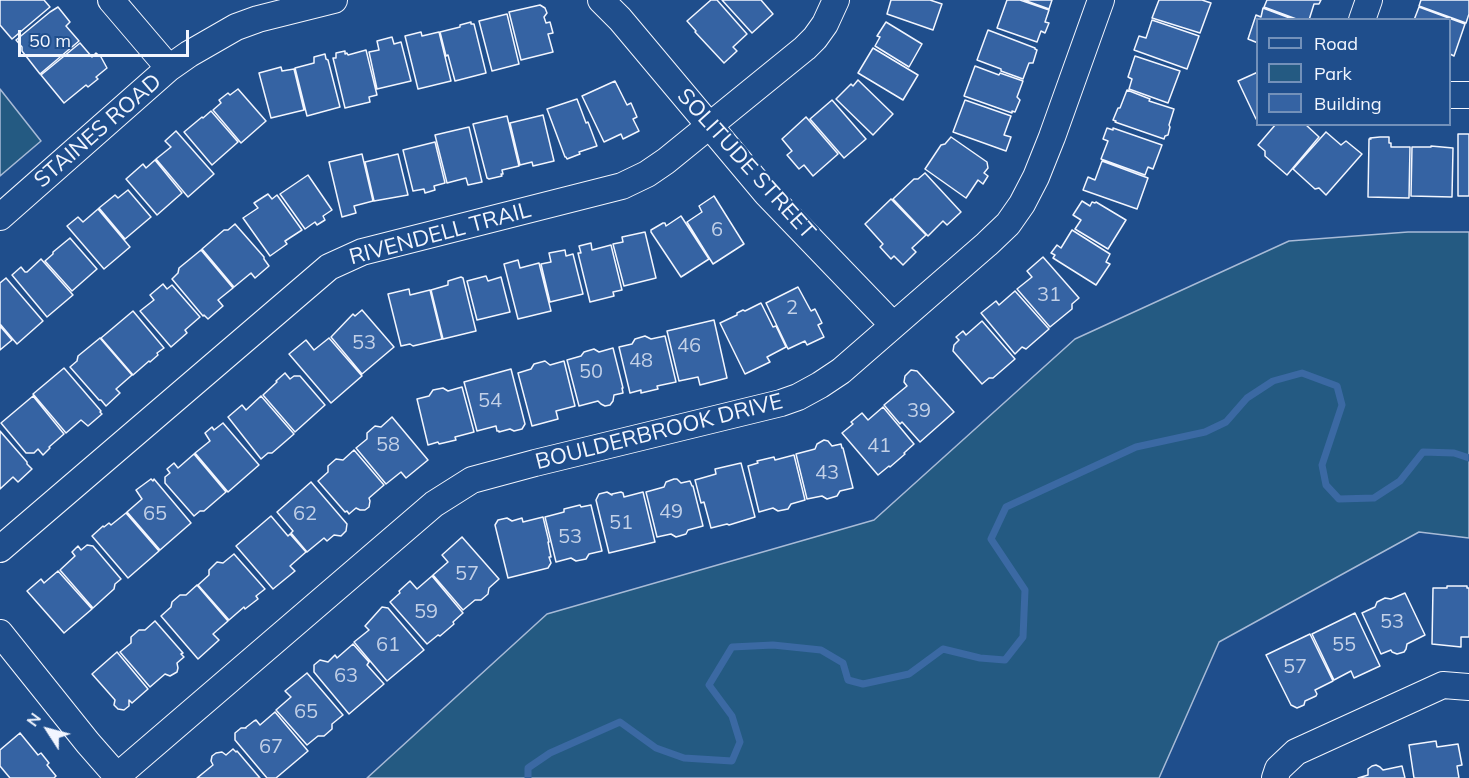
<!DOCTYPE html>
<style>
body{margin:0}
#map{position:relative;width:1469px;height:778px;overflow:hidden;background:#1f4e8c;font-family:Mulish,sans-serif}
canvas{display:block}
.legend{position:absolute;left:1256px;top:18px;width:195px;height:108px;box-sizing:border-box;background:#1f4e8c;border:2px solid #7391ba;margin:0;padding:8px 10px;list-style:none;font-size:18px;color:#f2f6ff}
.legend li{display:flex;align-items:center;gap:12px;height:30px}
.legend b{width:30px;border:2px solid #7391ba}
.north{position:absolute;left:18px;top:700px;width:60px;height:60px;-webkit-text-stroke:4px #1f4e8c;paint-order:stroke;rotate:306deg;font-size:16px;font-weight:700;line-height:24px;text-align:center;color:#f2f6ff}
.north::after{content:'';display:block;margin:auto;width:21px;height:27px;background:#f2f6ff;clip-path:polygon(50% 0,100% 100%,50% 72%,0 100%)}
.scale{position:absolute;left:18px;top:30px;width:171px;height:27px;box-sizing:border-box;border:3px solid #f2f6ff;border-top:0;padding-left:8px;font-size:18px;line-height:21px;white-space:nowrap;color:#f2f6ff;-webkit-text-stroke:4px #1f4e8c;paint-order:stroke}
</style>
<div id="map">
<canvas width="1469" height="778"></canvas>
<ul class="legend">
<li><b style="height:8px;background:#1f4e8c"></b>Road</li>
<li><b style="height:16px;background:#245a82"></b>Park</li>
<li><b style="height:16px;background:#3563a3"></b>Building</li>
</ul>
<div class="north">N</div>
<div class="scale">50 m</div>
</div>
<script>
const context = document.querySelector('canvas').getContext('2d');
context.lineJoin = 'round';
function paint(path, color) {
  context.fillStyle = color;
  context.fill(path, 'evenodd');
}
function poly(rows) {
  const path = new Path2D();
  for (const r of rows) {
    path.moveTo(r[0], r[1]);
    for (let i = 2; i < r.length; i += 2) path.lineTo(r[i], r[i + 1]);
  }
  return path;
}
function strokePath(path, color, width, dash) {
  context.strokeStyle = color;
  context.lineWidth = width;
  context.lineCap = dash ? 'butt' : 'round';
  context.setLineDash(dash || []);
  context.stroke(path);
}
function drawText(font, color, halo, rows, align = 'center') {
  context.font = font + ' Mulish,sans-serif';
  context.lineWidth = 4.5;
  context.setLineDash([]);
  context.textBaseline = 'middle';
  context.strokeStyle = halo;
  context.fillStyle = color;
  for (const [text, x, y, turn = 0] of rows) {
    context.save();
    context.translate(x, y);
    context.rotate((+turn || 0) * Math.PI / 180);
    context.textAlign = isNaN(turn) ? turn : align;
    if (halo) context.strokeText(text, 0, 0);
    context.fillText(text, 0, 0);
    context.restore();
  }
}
const green = poly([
 [0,89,41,141,0,176,0,89],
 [1408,232,1469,232,1469,538,1419,532,1219,642,1159,778,367,778,547,614,874,520,1075,339,1289,241,1408,232]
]);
const stream = poly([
 [528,778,528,768,550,753,620,722,656,748,684,758,732,761,740,742,732,716,709,685,732,647,773,645,821,650,843,663,848,680,863,684,909,674,943,649,980,658,1005,660,1023,637,1025,590,991,539,1006,507,1136,447,1205,432,1226,422,1247,398,1273,381,1302,373,1337,386,1342,405,1322,465,1326,485,1339,499,1374,498,1400,481,1423,452,1454,453,1469,458]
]);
const building = poly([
 [0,0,44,0,50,7,12,39,0,25,0,0],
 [711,0,717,0,747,34,733,47,737,51,724,63,695,32,696,31,687,21,711,0],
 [722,0,761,0,773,14,752,33,722,0],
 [891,0,930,0,942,4,933,30,887,14,891,0],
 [1007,0,1020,0,1049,10,1045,22,1049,23,1045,33,1041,31,1037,42,997,28,1007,0],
 [1024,0,1052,0,1049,9,1024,0],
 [1159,0,1202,0,1211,3,1200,33,1152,18,1159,0],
 [1267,0,1321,0,1319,4,1314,4,1309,20,1299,20,1264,7,1267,0],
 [1421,0,1469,0,1469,14,1466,23,1419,6,1421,0],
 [540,5,545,8,547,13,544,17,546,23,550,22,553,33,548,34,553,52,521,60,509,12,540,5],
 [58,7,70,22,66,26,79,41,40,74,22,51,22,47,16,40,50,12,58,7],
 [1419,7,1465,24,1454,56,1450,54,1450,20,1414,20,1419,7],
 [1263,8,1295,20,1258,20,1258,43,1248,39,1256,15,1261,17,1263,8],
 [507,14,519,64,492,71,479,21,507,14],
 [1152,20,1199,36,1187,69,1134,50,1139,36,1146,38,1152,20],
 [471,22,471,24,474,24,486,73,455,81,448,55,446,56,440,32,460,27,460,25,471,22],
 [886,22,922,44,909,67,875,46,880,37,877,36,886,22],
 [988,30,1035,48,1035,49,1037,50,1033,63,1029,63,1023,79,1001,71,1001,69,977,60,988,30],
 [421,32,422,36,439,32,451,81,418,89,405,36,421,32],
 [392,37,394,44,401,42,411,81,377,89,369,52,379,50,377,41,392,37],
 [80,43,92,57,96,53,101,57,107,68,96,77,98,79,88,87,86,85,64,103,41,75,80,43],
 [873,48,918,75,903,100,858,73,873,48],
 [366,50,377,95,369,97,370,102,345,108,333,58,336,58,336,53,345,51,345,54,347,53,348,55,366,50],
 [325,54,326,59,328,60,340,107,307,116,295,68,314,63,314,57,325,54],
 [1135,56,1180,71,1168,103,1129,89,1132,79,1128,77,1135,56],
 [975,66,999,75,1000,73,1023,81,1017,97,1020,100,1015,112,1012,111,1012,113,964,96,975,66],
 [281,67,282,71,294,69,304,110,271,118,259,73,281,67],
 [1258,72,1258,118,1256,119,1238,81,1258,72],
 [858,80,893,114,873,135,836,99,851,84,853,86,858,80],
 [615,81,627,105,631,103,637,117,633,119,639,131,623,139,621,134,604,142,582,96,615,81],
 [238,89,266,121,241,143,213,110,221,103,219,100,228,93,230,95,238,89],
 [1127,90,1150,99,1149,101,1174,109,1169,125,1170,127,1168,135,1165,136,1164,139,1115,122,1116,121,1113,120,1118,108,1120,108,1127,90],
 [577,99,586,123,588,122,597,146,579,152,580,154,567,159,566,157,565,157,547,109,577,99],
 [832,100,866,139,844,158,810,119,832,100],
 [965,100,1011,116,1004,135,1011,137,1006,151,953,132,965,100],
 [211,111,238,142,212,165,184,132,202,117,203,118,211,111],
 [543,115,554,161,533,166,532,162,520,165,510,123,543,115],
 [507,116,519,166,502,170,503,174,501,174,502,176,489,179,487,178,473,124,507,116],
 [806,117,838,154,813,176,804,165,799,169,787,155,792,151,782,139,806,117],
 [1276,124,1305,124,1319,137,1287,175,1265,156,1265,151,1258,145,1276,124],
 [469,127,482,182,468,185,466,178,447,183,435,135,469,127],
 [1107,128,1113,130,1113,128,1162,145,1153,169,1148,167,1145,175,1101,159,1108,141,1103,139,1107,128],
 [176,131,214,174,188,197,156,159,171,147,165,141,176,131],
 [1326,132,1341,145,1346,141,1362,154,1326,195,1319,188,1315,189,1293,169,1326,132],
 [1458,134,1469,134,1469,196,1458,196,1458,134],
 [951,137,987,162,988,168,984,173,988,176,983,184,978,180,966,198,925,169,941,145,945,144,951,137],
 [1380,137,1389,137,1389,143,1391,143,1391,147,1410,147,1409,198,1368,197,1369,139,1371,139,1370,138,1380,137],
 [435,142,445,183,434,186,435,190,425,193,424,189,413,191,403,150,435,142],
 [1431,146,1453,148,1452,197,1411,196,1412,147,1431,147,1431,146],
 [362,154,373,201,354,206,356,213,342,217,329,162,362,154],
 [398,154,408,195,374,201,365,162,398,154],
 [155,160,182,193,157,215,126,179,143,164,146,168,155,160],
 [1102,161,1148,178,1137,209,1083,190,1088,177,1095,180,1102,161],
 [925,173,961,212,947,225,943,221,928,236,893,199,914,179,918,179,925,173],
 [308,175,332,210,323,216,325,220,317,225,315,222,305,229,280,194,308,175],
 [128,190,151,217,125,239,99,208,115,195,118,198,128,190],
 [268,194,272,199,277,195,302,230,285,241,287,244,270,256,243,218,258,208,254,203,268,194],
 [714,196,744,244,713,264,687,222,702,212,699,206,714,196],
 [891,199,926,235,912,248,916,252,903,265,894,256,891,259,880,247,883,244,865,224,891,199],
 [1082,201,1090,206,1092,202,1095,203,1096,202,1126,220,1108,249,1075,229,1081,220,1073,215,1082,201],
 [98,209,130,247,104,269,67,226,78,217,83,222,98,209],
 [681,216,709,259,681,277,651,232,651,230,663,223,665,223,666,226,681,216],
 [235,224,264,257,264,259,269,266,255,278,251,273,234,287,202,249,224,230,228,230,235,224],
 [1072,230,1110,254,1106,262,1110,264,1096,285,1053,258,1055,255,1051,253,1057,245,1061,248,1072,230],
 [645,232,656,278,624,286,613,244,623,242,622,237,645,232],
 [70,238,97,269,72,291,45,261,53,254,53,252,70,238],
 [591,243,592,250,611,245,622,290,613,292,614,296,590,302,578,253,581,253,579,246,591,243],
 [201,250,233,288,218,300,223,306,208,319,204,315,203,316,172,279,178,273,179,268,201,250],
 [565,250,566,256,573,254,583,294,550,302,541,264,551,262,549,253,565,250],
 [1043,257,1079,298,1072,304,1072,309,1050,327,1017,289,1032,277,1027,271,1043,257],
 [41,259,73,295,47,317,12,275,21,267,25,272,27,272,41,259],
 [518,260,520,268,539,263,551,311,518,319,504,264,518,260],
 [486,276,488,281,501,277,510,312,477,320,467,281,486,276],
 [461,277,463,278,476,331,443,339,431,290,448,285,448,281,461,277],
 [6,278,43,321,17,344,0,324,0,283,6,278],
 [163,284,167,289,172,285,200,317,185,330,187,333,171,347,140,311,154,300,150,295,163,284],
 [798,287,811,311,815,309,822,323,818,325,824,337,807,345,805,341,788,349,766,303,798,287],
 [409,289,410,295,430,290,442,339,413,346,410,344,401,346,388,294,409,289],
 [1015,291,1049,329,1026,349,1022,347,1015,354,981,313,996,301,999,305,1015,291],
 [761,303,773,327,776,326,786,347,767,357,770,362,745,374,720,323,737,315,737,313,743,310,745,311,761,303],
 [362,310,394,347,362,374,331,337,353,314,355,316,362,310],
 [133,311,164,348,157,353,158,355,150,362,149,361,133,375,101,338,133,311],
 [714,320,727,378,700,385,698,377,679,381,667,331,714,320],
 [982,321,1015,359,993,378,989,378,982,384,953,351,954,345,959,340,956,337,963,331,966,335,982,321],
 [0,326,12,340,0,350,0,326],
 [645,336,651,339,665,336,676,382,657,386,658,389,641,393,641,390,630,393,619,347,632,344,635,339,645,336],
 [100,338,132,375,116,389,120,393,106,406,101,400,99,400,70,367,77,361,78,356,100,338],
 [329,338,362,376,331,403,289,354,306,340,314,350,329,338],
 [613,348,623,388,622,388,623,393,614,395,613,401,610,405,605,406,601,404,598,401,579,406,567,360,581,356,584,352,594,349,599,352,613,348],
 [545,361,550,365,564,361,575,406,556,411,558,419,532,426,518,373,531,369,534,364,545,361],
 [64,368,101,411,100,412,102,414,88,426,81,420,66,433,33,394,64,368],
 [511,369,525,424,522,429,514,431,510,429,499,432,499,431,497,431,496,426,477,431,464,382,511,369],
 [911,370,917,371,954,412,920,442,902,422,900,424,884,405,907,386,904,382,905,376,911,370],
 [285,373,290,379,294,376,300,376,325,405,295,432,263,395,277,382,276,381,285,373],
 [462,387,474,432,455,437,456,440,439,444,438,442,428,445,417,399,429,396,433,390,443,388,448,391,462,387],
 [33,396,64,434,49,447,50,448,43,455,38,449,34,453,26,453,1,423,33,396],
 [261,396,294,434,272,453,268,453,261,459,228,417,242,405,246,410,261,396],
 [883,407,914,444,904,453,905,454,890,467,889,466,878,475,842,433,853,424,851,422,862,413,868,420,883,407],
 [392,417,428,460,406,478,401,472,386,484,356,448,367,439,367,433,375,426,381,427,392,417],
 [223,423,259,465,228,492,195,453,210,441,205,433,212,427,214,430,223,423],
 [0,431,27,462,27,464,32,469,18,482,13,477,0,489,0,431],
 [824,440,828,441,832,446,841,444,842,448,843,448,853,488,840,491,837,496,827,499,822,496,807,499,796,454,815,449,817,444,824,440],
 [354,450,384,485,369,498,370,501,369,507,365,510,360,510,356,508,349,514,347,511,345,512,318,481,328,472,328,466,336,459,343,460,354,450],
 [194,454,226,492,204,511,200,511,194,516,165,483,165,477,170,473,167,469,174,463,178,468,194,454],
 [794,455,805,500,791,504,788,509,778,511,773,508,759,512,748,466,758,463,757,461,774,457,775,460,794,455],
 [741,463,755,517,729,525,727,524,711,528,704,502,701,503,695,480,716,474,715,469,741,463],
 [151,479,153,481,154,479,191,523,160,550,127,512,142,499,136,490,151,479],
 [674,479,677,479,681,483,690,481,692,486,693,486,703,526,688,530,686,534,676,537,671,534,657,537,646,492,664,487,666,482,674,479],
 [311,482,347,524,346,531,341,536,334,535,327,541,324,538,307,552,291,533,293,531,277,512,311,482],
 [607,492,612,495,612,494,621,492,623,493,624,497,643,492,655,542,609,553,596,500,599,494,607,492],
 [580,505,581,507,591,505,602,551,589,554,586,559,576,561,571,558,556,562,545,517,564,512,564,509,580,505],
 [126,513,159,551,128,578,92,536,103,526,104,527,109,523,111,525,126,513],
 [271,516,288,536,290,534,306,552,290,566,295,571,273,589,236,546,271,516],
 [543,517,549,542,548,542,551,557,549,557,551,563,548,568,508,578,495,525,498,520,507,518,512,521,522,518,523,522,543,517],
 [462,537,499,579,489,588,488,594,481,600,475,600,463,610,433,575,448,562,442,555,462,537],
 [87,545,93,546,121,579,115,584,114,589,93,608,60,570,75,556,72,552,78,546,81,550,87,545],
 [234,554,265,589,256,596,258,599,245,609,244,607,229,620,198,585,209,575,209,570,217,562,223,563,234,554],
 [58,571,92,609,64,633,27,591,41,579,44,583,58,571],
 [432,576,463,613,453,622,454,624,440,636,438,635,427,644,390,602,400,593,399,591,410,581,417,589,432,576],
 [197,585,228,621,213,634,219,640,198,659,161,616,171,607,172,602,180,595,186,595,197,585],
 [1447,586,1467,586,1467,588,1469,588,1469,637,1461,637,1461,647,1432,644,1433,588,1447,588,1447,586],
 [1405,593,1425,635,1407,644,1406,649,1404,652,1397,654,1392,652,1391,650,1381,654,1362,613,1375,607,1377,602,1385,598,1391,599,1405,593],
 [382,607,388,608,424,650,387,681,354,642,369,630,365,626,382,607],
 [1355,613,1380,666,1354,678,1351,671,1334,680,1312,634,1355,613],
 [155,621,183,653,181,654,184,657,177,663,178,668,177,672,170,676,165,674,150,687,120,652,131,643,131,637,139,630,145,630,155,621],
 [1310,634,1333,681,1315,690,1317,694,1316,696,1305,701,1304,705,1297,708,1291,705,1266,655,1310,634],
 [353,644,369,662,367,665,384,684,349,714,314,672,314,665,320,660,328,662,335,655,337,658,353,644],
 [117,652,148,689,132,703,129,700,129,706,124,710,118,709,114,705,115,700,92,674,117,652],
 [307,673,343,715,332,724,332,729,324,736,318,736,307,745,276,710,291,697,285,691,307,673],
 [275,712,308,751,276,778,267,778,235,740,235,733,241,728,246,728,245,728,254,721,256,720,260,725,275,712],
 [20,733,38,755,41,753,49,763,47,765,56,776,54,778,10,778,0,766,0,750,20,733],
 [1436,741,1437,747,1458,744,1462,765,1457,766,1459,778,1414,778,1409,745,1436,741],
 [233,749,236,752,237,751,260,778,197,778,213,765,211,761,212,756,216,753,222,752,226,755,233,749],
 [1376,765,1380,767,1383,770,1402,766,1405,778,1358,778,1368,775,1368,769,1372,766,1376,765]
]);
const minor = poly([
 [111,0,169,68],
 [601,0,620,19,766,193,893,325],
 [1362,20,1369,0],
 [1450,95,1469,95],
 [0,217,169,68,189,54,236,27,258,19,334,0],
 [0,549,329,267,362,252,622,186,647,174,666,161,805,48,815,38,825,24,836,0],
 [0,633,88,743,117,776],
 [115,778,434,504,472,480,535,463,781,403,798,397,820,385,841,371,987,244,1008,224,1022,204,1036,177,1052,137,1101,0],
 [1275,778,1278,769,1296,752,1443,685,1469,687]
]);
const numberNames = [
 ["6",717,230],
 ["31",1049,295],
 ["2",792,308],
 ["53",364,343],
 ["46",689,346],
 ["48",641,361],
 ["50",591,372],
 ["54",490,401],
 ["39",919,411],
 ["58",388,445],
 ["41",879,446],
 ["43",827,473],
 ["49",671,512],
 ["65",155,514],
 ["62",305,514],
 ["51",621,523],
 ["53",570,537],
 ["57",467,574],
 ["59",426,612],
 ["53",1392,622],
 ["61",388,645],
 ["55",1344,645],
 ["57",1295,667],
 ["63",346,676],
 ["65",306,712],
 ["67",271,747]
];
const streetNames = [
 ["STAINES ROAD",98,131,-41],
 ["SOLITUDE STREET",746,164,48],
 ["RIVENDELL TRAIL",440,234,-15],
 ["BOULDERBROOK DRIVE",659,432,-14]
];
paint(green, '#245a82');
strokePath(green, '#a8bbd7', 1.5);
strokePath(stream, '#3b69a3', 7);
paint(building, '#3563a3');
strokePath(building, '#f2f6ff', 1.5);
strokePath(minor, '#f2f6ff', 28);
strokePath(minor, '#1f4e8c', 26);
drawText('20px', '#c3d1e8', null, numberNames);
drawText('22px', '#f2f6ff', '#1f4e8c', streetNames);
</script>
